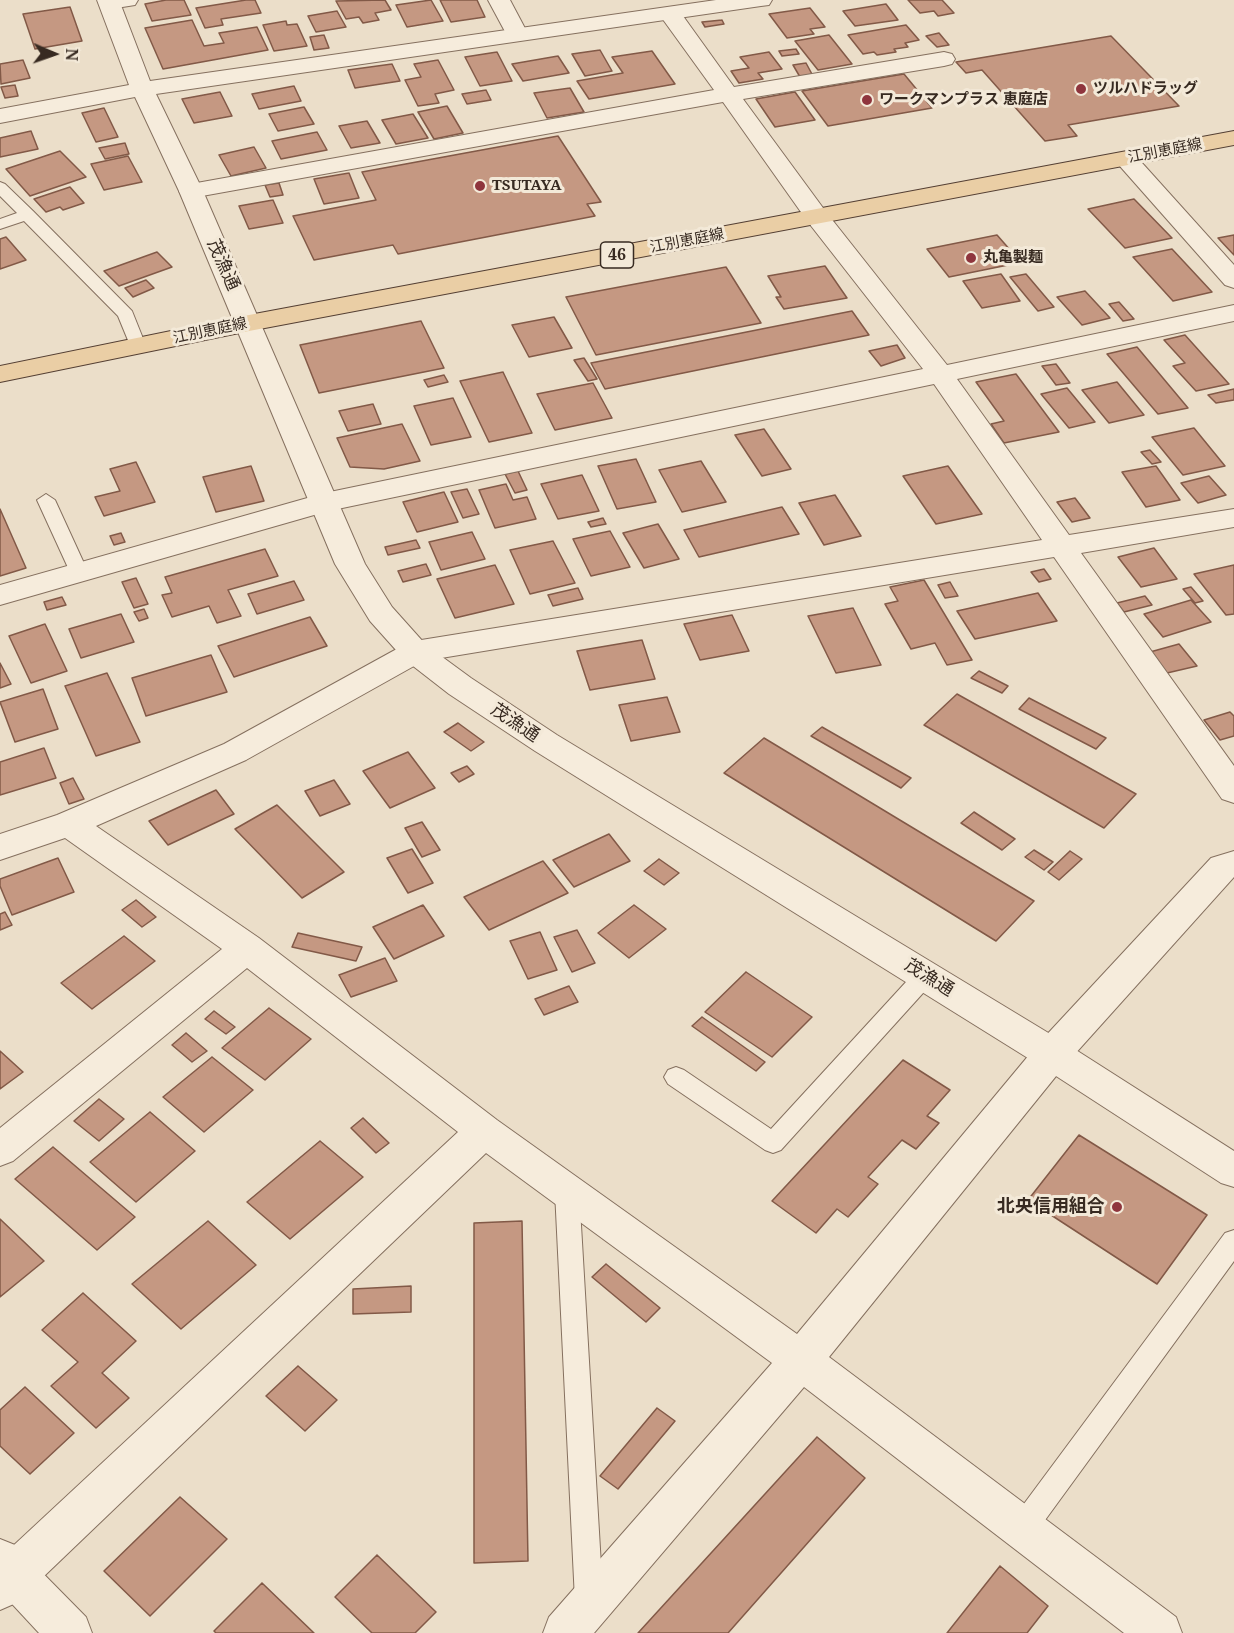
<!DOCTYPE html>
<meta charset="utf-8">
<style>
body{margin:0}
#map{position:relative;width:1234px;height:1633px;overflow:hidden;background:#ebdec9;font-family:"Noto Serif",serif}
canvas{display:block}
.north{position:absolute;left:24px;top:24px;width:60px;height:60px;-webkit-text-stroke:4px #f3e9d8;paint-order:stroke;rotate:92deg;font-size:16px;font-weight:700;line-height:24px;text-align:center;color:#372a21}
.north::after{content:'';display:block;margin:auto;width:21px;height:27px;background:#372a21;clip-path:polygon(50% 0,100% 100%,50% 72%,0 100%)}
</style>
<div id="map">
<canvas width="1234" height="1633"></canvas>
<div class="north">N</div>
</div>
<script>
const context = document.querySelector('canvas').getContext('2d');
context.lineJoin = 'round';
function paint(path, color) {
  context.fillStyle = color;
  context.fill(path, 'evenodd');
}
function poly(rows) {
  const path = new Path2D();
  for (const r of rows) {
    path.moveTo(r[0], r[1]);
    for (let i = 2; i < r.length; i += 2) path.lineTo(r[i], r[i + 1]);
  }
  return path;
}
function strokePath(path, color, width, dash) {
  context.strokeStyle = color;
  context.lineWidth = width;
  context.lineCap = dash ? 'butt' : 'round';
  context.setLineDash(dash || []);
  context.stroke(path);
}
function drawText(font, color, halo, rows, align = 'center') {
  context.font = font + ' "Noto Serif","Noto Sans JP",serif';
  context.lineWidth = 6;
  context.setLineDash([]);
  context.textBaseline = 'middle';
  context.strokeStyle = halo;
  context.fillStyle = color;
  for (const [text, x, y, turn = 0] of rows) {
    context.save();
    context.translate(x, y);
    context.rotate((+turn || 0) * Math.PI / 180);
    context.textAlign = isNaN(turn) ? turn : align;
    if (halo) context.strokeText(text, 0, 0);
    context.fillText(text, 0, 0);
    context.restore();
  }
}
const building = poly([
 [166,0,184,0,191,15,152,21,145,4,166,0],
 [246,0,255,0,261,13,221,19,223,25,205,28,196,8,246,0],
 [385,0,391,10,375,13,379,20,363,23,359,17,346,19,336,1,385,0],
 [431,0,443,21,407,27,396,5,431,0],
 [440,0,477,0,485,17,451,22,440,0],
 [908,0,942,0,954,13,938,16,934,11,920,13,908,0],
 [886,4,898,20,855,26,843,11,886,4],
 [70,7,82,41,35,49,23,14,70,7],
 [810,8,825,27,810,29,814,34,787,38,769,14,810,8],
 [337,11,346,27,316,32,308,16,337,11],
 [192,20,204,46,224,43,219,33,257,27,268,50,163,69,145,28,192,20],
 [722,20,724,24,705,27,702,22,722,20],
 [286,21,287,25,297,24,307,46,274,51,263,25,286,21],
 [906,25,919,40,905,43,908,47,894,49,896,52,877,55,874,52,863,54,848,35,906,25],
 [939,33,949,45,937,47,926,36,939,33],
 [324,35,329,48,314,50,310,37,324,35],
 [829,35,852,64,818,70,795,41,829,35],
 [1111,36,1179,106,1068,125,1077,136,1045,141,982,70,966,73,956,62,1111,36],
 [796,49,799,54,782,56,779,51,796,49],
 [600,50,612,71,585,76,572,54,600,50],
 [652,51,675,84,589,99,577,81,623,73,612,57,652,51],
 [497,52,512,81,480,86,465,57,497,52],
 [769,52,782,69,758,73,763,79,739,83,731,71,749,68,740,57,769,52],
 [558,56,569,73,523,81,512,64,558,56],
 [23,60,30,78,1,84,0,64,23,60],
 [438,60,454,90,435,94,439,103,418,106,405,80,421,77,414,64,438,60],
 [806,63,813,76,800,77,793,65,806,63],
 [392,64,400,81,355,88,348,70,392,64],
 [904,74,932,108,828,126,802,91,904,74],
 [15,85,18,96,5,98,1,87,15,85],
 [294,86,301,101,259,109,252,94,294,86],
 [570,88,584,112,547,118,534,93,570,88],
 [486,90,491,100,467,104,462,94,486,90],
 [220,92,232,116,194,123,182,99,220,92],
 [795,92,815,120,775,127,756,99,795,92],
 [447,106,463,133,434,139,418,112,447,106],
 [304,107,314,124,278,131,269,114,304,107],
 [104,108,118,137,96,142,82,113,104,108],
 [413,114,428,138,396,144,382,120,413,114],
 [367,121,380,143,351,148,339,126,367,121],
 [31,131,38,149,0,157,0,138,31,131],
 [317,132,327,150,281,159,272,141,317,132],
 [558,136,601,202,587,204,595,216,398,254,393,245,314,260,293,216,376,200,362,172,558,136],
 [125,143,129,154,105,159,99,148,125,143],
 [254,147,266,168,231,176,219,155,254,147],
 [60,151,86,177,30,196,6,169,60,151],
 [128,156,142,182,104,190,91,164,128,156],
 [349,173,359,198,324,204,314,179,349,173],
 [279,183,283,195,270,197,265,185,279,183],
 [70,187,84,203,63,210,60,207,46,212,34,199,70,187],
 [1134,199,1172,238,1125,248,1088,209,1134,199],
 [273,200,283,223,249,229,239,206,273,200],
 [997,235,1011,251,1003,252,1013,264,949,277,927,249,997,235],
 [1234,235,1234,255,1218,238,1234,235],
 [6,237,26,260,0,269,0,239,6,237],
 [1172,249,1212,292,1173,301,1133,257,1172,249],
 [157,252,172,267,119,286,104,271,157,252],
 [825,266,847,298,784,309,776,297,781,297,768,276,825,266],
 [726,267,761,323,596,355,566,297,726,267],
 [1001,274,1020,301,982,308,963,281,1001,274],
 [1026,274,1054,307,1038,311,1010,277,1026,274],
 [146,280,154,288,133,297,125,288,146,280],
 [1085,291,1110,318,1082,325,1057,297,1085,291],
 [1119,302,1134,319,1123,321,1109,304,1119,302],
 [852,311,869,335,605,389,591,363,852,311],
 [554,317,572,348,529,357,512,325,554,317],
 [421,321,444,368,319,393,300,345,421,321],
 [1185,335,1229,384,1196,391,1173,366,1185,363,1164,340,1185,335],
 [897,345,905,358,881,366,869,351,897,345],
 [1137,347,1188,408,1158,414,1107,354,1137,347],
 [584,358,597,379,588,381,574,360,584,358],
 [1056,364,1070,383,1056,385,1042,366,1056,364],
 [503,372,532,433,489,442,460,381,503,372],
 [1016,374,1059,432,1004,443,991,424,1004,421,976,382,1016,374],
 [444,375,448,382,428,387,424,380,444,375],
 [1117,382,1144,415,1109,423,1082,390,1117,382],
 [593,383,612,418,555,430,537,394,593,383],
 [1067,388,1095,422,1069,428,1041,394,1067,388],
 [1234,389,1234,400,1216,403,1208,395,1234,389],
 [453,398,471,437,431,445,414,406,453,398],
 [373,404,381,424,348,431,339,411,373,404],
 [402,424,420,461,384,469,350,467,337,438,402,424],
 [1194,428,1225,466,1183,475,1152,437,1194,428],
 [764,429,791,469,762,476,735,435,764,429],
 [1150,450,1161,462,1152,464,1141,452,1150,450],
 [636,459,656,502,617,509,598,466,636,459],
 [701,461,726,502,682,512,659,470,701,461],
 [136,462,155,502,104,516,95,497,120,491,110,469,136,462],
 [251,466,264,501,216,512,203,477,251,466],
 [948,466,982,514,936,524,903,476,948,466],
 [1156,466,1180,500,1146,507,1122,472,1156,466],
 [518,471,527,490,515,493,505,474,518,471],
 [582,475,599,511,558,519,541,484,582,475],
 [1209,476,1226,495,1198,503,1181,483,1209,476],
 [506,484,513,500,527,497,536,519,495,528,479,490,506,484],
 [467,489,479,514,463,518,451,492,467,489],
 [444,492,458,522,417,532,403,502,444,492],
 [835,495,861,536,824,545,799,503,835,495],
 [1075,498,1090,518,1072,522,1057,502,1075,498],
 [782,507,799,534,699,557,684,530,782,507],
 [0,509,26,568,0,576,0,509],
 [603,518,606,524,591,527,588,522,603,518],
 [658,524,679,559,644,568,623,533,658,524],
 [610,531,630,567,591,576,573,539,610,531],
 [472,532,485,559,441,570,429,542,472,532],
 [121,533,125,542,114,545,110,536,121,533],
 [416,540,420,548,388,555,385,547,416,540],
 [553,541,575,583,530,594,510,550,553,541],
 [1154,548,1177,579,1141,587,1118,557,1154,548],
 [265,549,278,576,228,590,241,616,217,623,209,606,172,617,162,595,172,593,165,577,265,549],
 [426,564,431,575,403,582,398,571,426,564],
 [495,565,514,604,455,618,437,579,495,565],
 [1234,565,1234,614,1226,615,1194,574,1234,565],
 [1044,569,1051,579,1039,582,1031,572,1044,569],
 [136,578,148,604,134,608,122,582,136,578],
 [924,580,972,660,947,665,935,643,911,649,885,604,898,601,890,587,924,580],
 [294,581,304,600,257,614,248,594,294,581],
 [950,582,958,596,945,598,938,585,950,582],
 [1191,587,1203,601,1195,603,1183,589,1191,587],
 [578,588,583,599,553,606,548,595,578,588],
 [1038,593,1057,621,975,639,957,611,1038,593],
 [1145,596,1152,605,1124,612,1117,603,1145,596],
 [62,597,66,605,47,610,44,602,62,597],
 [1191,600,1211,622,1163,637,1144,614,1191,600],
 [853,608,881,665,836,673,808,616,853,608],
 [144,609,148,618,139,621,134,612,144,609],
 [121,614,134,642,81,658,69,629,121,614],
 [732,615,749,651,700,660,684,624,732,615],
 [310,617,327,646,234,677,218,646,310,617],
 [45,624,67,671,31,683,9,636,45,624],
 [642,640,655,679,590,690,577,651,642,640],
 [1179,644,1197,666,1167,673,1150,652,1179,644],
 [211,655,227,692,146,716,132,678,211,655],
 [0,663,11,684,0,688,0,663],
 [979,671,1008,686,1002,693,971,678,979,671],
 [107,673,140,742,96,756,65,686,107,673],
 [43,689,58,729,15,742,0,702,43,689],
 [957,694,1136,794,1104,828,924,725,957,694],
 [667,697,680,732,631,741,619,705,667,697],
 [1029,698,1106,738,1096,749,1019,709,1029,698],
 [1230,712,1234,716,1234,736,1220,740,1204,720,1230,712],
 [458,723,484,742,471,751,444,732,458,723],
 [822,727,911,778,901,788,811,736,822,727],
 [764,738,1034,901,996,941,724,773,764,738],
 [44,748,56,778,0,795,0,762,44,748],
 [408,752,435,788,390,808,363,771,408,752],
 [467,766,474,774,459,782,451,773,467,766],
 [73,778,84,799,69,804,60,783,73,778],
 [334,780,350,804,320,816,305,791,334,780],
 [216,790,234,814,168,845,149,821,216,790],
 [277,805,344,872,302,898,235,829,277,805],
 [974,812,1015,839,1002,850,961,823,974,812],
 [422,822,440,850,422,857,405,828,422,822],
 [609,834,630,861,574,887,553,860,609,834],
 [412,849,433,883,408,893,387,858,412,849],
 [1034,850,1053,862,1044,870,1025,857,1034,850],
 [1070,851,1082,859,1059,880,1048,872,1070,851],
 [58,858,74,892,12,915,0,886,0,879,58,858],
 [659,859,679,873,664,885,644,871,659,859],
 [543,861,568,893,489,930,464,897,543,861],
 [136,900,156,917,142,927,122,910,136,900],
 [423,905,444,936,394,959,373,927,423,905],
 [634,905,666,929,629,958,598,933,634,905],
 [5,912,12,925,0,930,0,914,5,912],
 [577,930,595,963,572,972,554,937,577,930],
 [540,932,557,970,528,979,510,941,540,932],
 [298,933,362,947,356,961,292,947,298,933],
 [124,936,155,961,92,1009,61,983,124,936],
 [385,958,397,981,351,997,339,975,385,958],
 [746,972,812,1017,772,1057,705,1012,746,972],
 [569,986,578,1002,544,1015,535,999,569,986],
 [269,1008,311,1039,265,1080,222,1048,269,1008],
 [214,1011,235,1027,226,1034,205,1019,214,1011],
 [702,1017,765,1062,756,1071,692,1026,702,1017],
 [186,1033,207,1051,192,1062,172,1045,186,1033],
 [0,1051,23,1072,0,1089,0,1051],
 [212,1057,253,1090,204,1132,163,1097,212,1057],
 [903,1060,950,1090,927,1116,939,1123,916,1149,902,1140,868,1177,878,1184,848,1217,837,1209,816,1233,772,1201,903,1060],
 [99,1099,124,1119,99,1141,74,1121,99,1099],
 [150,1112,195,1151,136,1202,90,1162,150,1112],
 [363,1118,389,1143,376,1153,351,1128,363,1118],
 [1079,1135,1207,1215,1157,1284,1028,1200,1079,1135],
 [320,1141,363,1177,290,1239,247,1202,320,1141],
 [53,1147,135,1217,97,1250,15,1179,53,1147],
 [0,1219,44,1261,0,1297,0,1219],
 [208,1221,256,1265,181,1329,132,1284,208,1221],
 [522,1221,528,1561,474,1563,474,1223,522,1221],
 [606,1264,660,1308,646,1322,592,1277,606,1264],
 [411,1286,411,1312,353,1314,353,1289,411,1286],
 [83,1293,136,1341,102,1373,129,1398,96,1428,51,1386,78,1362,42,1330,83,1293],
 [298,1366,337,1400,305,1431,266,1396,298,1366],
 [25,1387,74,1433,30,1474,0,1446,0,1410,25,1387],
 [657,1408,675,1421,618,1489,600,1476,657,1408],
 [817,1437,865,1478,728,1633,638,1633,817,1437],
 [180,1497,227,1539,150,1616,104,1571,180,1497],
 [377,1555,436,1612,415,1633,372,1633,335,1597,377,1555],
 [1000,1566,1048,1606,1027,1633,947,1633,1000,1566],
 [262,1583,314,1633,216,1633,214,1631,262,1583]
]);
const service = poly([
 [0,182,5,184,33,211,132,311,146,346,144,350,132,350,118,316,24,221,0,229,0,219,17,213,0,196,0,182],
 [46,494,55,500,88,572,86,576,72,576,70,572,37,500,46,494],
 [925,967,933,970,936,976,933,982,781,1150,773,1153,765,1150,668,1084,664,1077,668,1070,676,1067,684,1070,771,1129,917,970,925,967],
 [567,1180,576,1184,579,1191,603,1600,599,1610,589,1614,579,1610,575,1600,555,1191,558,1184,567,1180],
 [1234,1230,1234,1261,1032,1538,1022,1542,1012,1538,1008,1529,1012,1520,1225,1233,1234,1230]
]);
const minor = poly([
 [101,0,138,0,135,5,110,9,102,8,99,3,101,0],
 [488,0,510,0,528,34,525,39,509,39,488,0],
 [670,8,678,9,734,87,944,52,952,54,955,59,952,64,944,66,743,99,826,212,947,365,1234,305,1234,321,957,379,1069,535,1234,509,1234,527,1081,553,1234,766,1234,803,1222,799,1054,557,423,661,246,760,96,826,259,938,497,1120,797,1334,1039,1043,1211,858,1234,851,1234,877,1065,1065,829,1357,1176,1617,1182,1633,1124,1633,804,1387,594,1633,543,1633,549,1617,772,1363,486,1153,16,1603,0,1610,0,1558,458,1132,247,968,13,1161,0,1166,0,1128,222,949,65,838,0,860,0,834,57,815,224,744,404,645,415,641,1042,540,934,384,328,511,0,605,0,585,325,493,923,369,808,222,723,102,191,198,182,196,179,191,182,186,191,184,714,90,659,14,662,9,670,8],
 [1126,152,1134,154,1234,265,1234,288,1225,285,1118,164,1114,159,1118,154,1126,152]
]);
const tertiary = poly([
 [97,0,119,0,150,81,716,0,772,0,769,5,761,6,156,94,203,191,365,564,392,607,426,645,471,678,557,735,1065,1043,1234,1151,1234,1187,1221,1183,1039,1065,535,751,449,694,404,659,370,621,335,564,179,191,135,97,0,123,0,109,129,85,97,0],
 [0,1539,15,1545,86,1617,92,1633,39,1633,0,1591,0,1539]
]);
const primary = poly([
 [1234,131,1234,145,249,331,0,382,0,366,249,315,1234,131]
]);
const markers = [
 [1081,89,6,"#8f353d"],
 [867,100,6,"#8f353d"],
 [480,186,6,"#8f353d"],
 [971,258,6,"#8f353d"],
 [1117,1207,6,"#8f353d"]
];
const farPoinames = [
 ["ツルハドラッグ",1093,89],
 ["ワークマンプラス 恵庭店",879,100],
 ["TSUTAYA",492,186],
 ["丸亀製麺",983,258]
];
const farStreetnames = [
 ["江別恵庭線",1165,151,-11],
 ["江別恵庭線",687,241,-11],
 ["江別恵庭線",210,331,-12]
];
const shields = [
 [617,255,33]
];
const shieldNames = [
 ["46",617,255]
];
const streetNames = [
 ["茂漁通",223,265,66],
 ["茂漁通",515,723,34],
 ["茂漁通",929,978,32]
];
const poiNames = [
 ["北央信用組合",1105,1207]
];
paint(building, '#c59882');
strokePath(building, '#825947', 1.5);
strokePath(service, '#85705f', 2);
strokePath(minor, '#85705f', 2);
strokePath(tertiary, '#85705f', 2);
strokePath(primary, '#543f33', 2);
paint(service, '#f6ecdc');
paint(minor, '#f6ecdc');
paint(tertiary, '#f6ecdc');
paint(primary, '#eacea5');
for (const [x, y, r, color] of markers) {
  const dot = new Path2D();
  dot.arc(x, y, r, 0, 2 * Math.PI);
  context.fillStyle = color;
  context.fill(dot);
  strokePath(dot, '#f3e9d8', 2);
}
drawText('bold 15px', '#372a21', '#f3e9d8', farPoinames, 'left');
drawText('15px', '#372a21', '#f3e9d8', farStreetnames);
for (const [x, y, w] of shields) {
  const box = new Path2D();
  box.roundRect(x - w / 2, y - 13, w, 26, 4.5);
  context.fillStyle = '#f3e9d8';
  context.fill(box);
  strokePath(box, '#372a21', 1.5);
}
drawText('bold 16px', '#372a21', null, shieldNames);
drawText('18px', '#372a21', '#f3e9d8', streetNames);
drawText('bold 18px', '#372a21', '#f3e9d8', poiNames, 'right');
</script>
